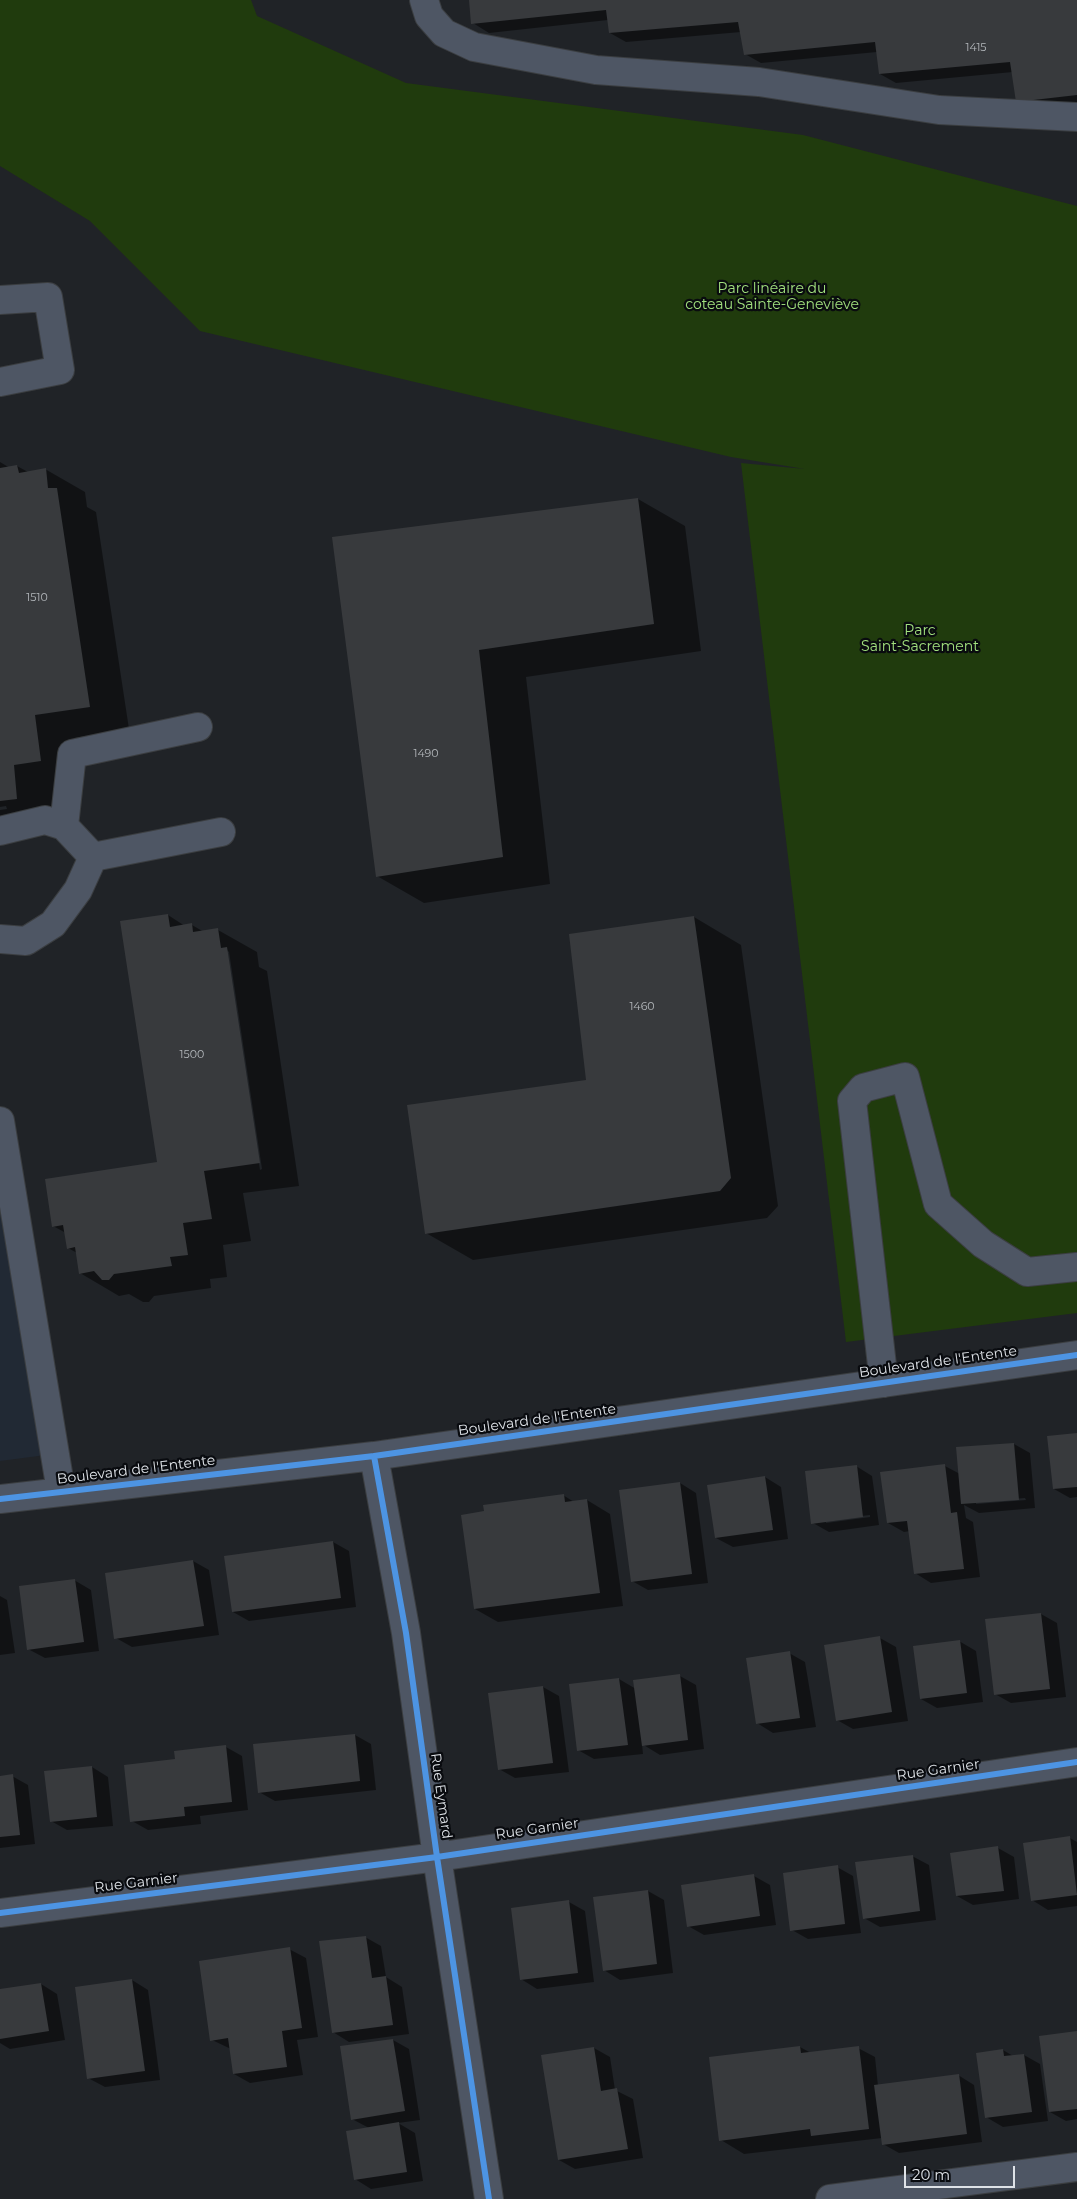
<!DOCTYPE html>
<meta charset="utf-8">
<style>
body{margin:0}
#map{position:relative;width:1077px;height:2199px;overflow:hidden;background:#202327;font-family:Montserrat,sans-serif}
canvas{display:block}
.scale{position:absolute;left:904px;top:2166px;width:111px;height:22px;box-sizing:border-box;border:2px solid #dee2e7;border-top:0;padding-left:6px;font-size:15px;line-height:18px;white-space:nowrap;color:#dee2e7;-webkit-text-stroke:4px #090b0f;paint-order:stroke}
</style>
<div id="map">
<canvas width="1077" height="2199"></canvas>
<div class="scale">20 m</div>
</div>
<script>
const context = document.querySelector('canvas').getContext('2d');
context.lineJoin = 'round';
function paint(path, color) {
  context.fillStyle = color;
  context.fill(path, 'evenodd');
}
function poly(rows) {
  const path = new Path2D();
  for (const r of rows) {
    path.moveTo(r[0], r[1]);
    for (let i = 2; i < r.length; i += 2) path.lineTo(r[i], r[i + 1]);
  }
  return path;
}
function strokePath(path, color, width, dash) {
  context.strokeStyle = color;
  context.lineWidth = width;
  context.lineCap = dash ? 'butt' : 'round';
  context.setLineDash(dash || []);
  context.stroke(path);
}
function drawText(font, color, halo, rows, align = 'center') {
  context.font = font + ' Montserrat,sans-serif';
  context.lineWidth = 4.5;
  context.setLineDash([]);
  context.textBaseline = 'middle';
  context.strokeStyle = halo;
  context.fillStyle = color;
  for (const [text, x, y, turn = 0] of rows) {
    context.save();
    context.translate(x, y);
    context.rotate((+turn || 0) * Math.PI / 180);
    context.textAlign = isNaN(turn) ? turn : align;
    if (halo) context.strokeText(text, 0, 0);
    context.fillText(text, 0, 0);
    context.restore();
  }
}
const built = poly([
 [0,1157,46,1455,0,1461]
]);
const green = poly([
 [0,0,251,0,257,16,406,83,803,135,1077,206,1077,1313,846,1342,741,463,805,469,731,457,200,331,90,221,0,166]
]);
const shadow = poly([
 [470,0,1077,0,1077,106,1017,101,1013,72,896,83,880,74,877,52,761,63,745,54,741,32,626,42,610,33,608,20,489,33,473,23],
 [0,462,10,468,17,466,28,472,45,469,85,492,87,507,96,512,129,729,74,738,80,784,53,788,56,821,0,836,0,810,7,809,6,806,0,807],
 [638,499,685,526,701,651,526,677,550,884,424,903,377,876,333,538],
 [168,915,185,926,192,925,204,932,218,930,257,952,259,967,267,971,299,1186,243,1193,251,1241,223,1245,227,1277,210,1279,211,1288,154,1296,149,1302,143,1302,129,1294,119,1296,80,1273,77,1253,68,1248,66,1233,53,1226,158,1163],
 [226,949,229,952,262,1169,260,1170],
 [694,917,741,945,778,1206,767,1218,473,1260,426,1233,588,1081],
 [1077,1434,1077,1497,1070,1498,1054,1489],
 [1014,1444,1030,1453,1035,1508,979,1513,964,1505,966,1518,973,1522,980,1577,931,1583,915,1573,910,1531,904,1532,888,1523,945,1466,960,1474,958,1449],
 [1025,1498,1026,1500,976,1504,976,1502],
 [856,1466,872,1476,879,1525,829,1532,813,1523],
 [870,1515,870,1517,826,1523,826,1520],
 [765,1477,781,1487,788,1539,733,1547,716,1538],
 [680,1483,696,1493,708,1583,648,1590,632,1581],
 [563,1495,574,1502,587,1500,610,1514,623,1606,498,1622,475,1609],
 [333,1542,349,1551,356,1607,249,1621,233,1612],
 [193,1561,209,1570,219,1635,132,1647,116,1638,106,1574],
 [74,1580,91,1590,99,1651,45,1658,28,1649],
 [0,1596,7,1600,15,1653,0,1655],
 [1041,1614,1057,1623,1066,1697,1011,1703,995,1694],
 [880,1638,896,1647,908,1721,853,1729,837,1720],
 [959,1641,976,1651,983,1702,937,1708,921,1699],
 [789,1653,805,1662,816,1727,773,1733,757,1723],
 [680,1676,696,1685,704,1749,660,1755,642,1744,643,1754,594,1759,578,1750,619,1679,636,1689],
 [543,1687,559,1696,569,1772,515,1778,499,1769],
 [355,1735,371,1744,376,1790,275,1801,259,1792],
 [226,1747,242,1756,248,1810,200,1816,201,1824,148,1830,132,1821,177,1760],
 [92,1767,108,1777,113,1826,67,1830,51,1821],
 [12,1776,28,1785,35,1844,0,1848,0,1777],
 [1070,1838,1077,1842,1077,1906,1048,1910,1032,1900],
 [998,1848,1014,1857,1019,1899,973,1905,957,1896],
 [912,1856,929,1865,936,1920,880,1927,864,1918],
 [837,1867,853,1876,861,1933,808,1939,792,1930],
 [754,1876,770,1885,776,1925,704,1935,688,1926],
 [648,1891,664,1900,673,1973,620,1980,604,1970],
 [569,1902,585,1911,594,1982,537,1989,521,1979],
 [365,1937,381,1946,386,1977,402,1987,409,2034,349,2042,333,2032],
 [289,1949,306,1958,318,2037,297,2040,303,2075,250,2083,234,2074,231,2049,212,2040],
 [132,1980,148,1990,160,2080,105,2087,88,2078],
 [41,1984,57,1994,65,2040,10,2049,0,2043,0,1991],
 [1077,2033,1077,2119,1066,2121,1050,2112],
 [393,2040,409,2049,420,2120,398,2123,415,2133,423,2181,371,2189,355,2179,369,2128,352,2119,342,2047],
 [800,2047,811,2053,858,2048,875,2057,878,2086,958,2075,974,2085,982,2142,899,2153,883,2144,882,2138,744,2154,721,2140],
 [594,2048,610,2057,615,2090,633,2099,643,2158,575,2169,559,2160],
 [1003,2050,1013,2056,1024,2055,1040,2064,1048,2121,1003,2127,986,2117]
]);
const building = poly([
 [469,0,1077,0,1077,95,1016,102,1010,62,879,74,875,42,744,55,738,22,609,33,606,10,471,24],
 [17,465,19,473,46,468,48,488,57,488,90,707,35,715,41,761,14,765,17,799,0,801,0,468],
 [638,498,654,624,479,650,503,857,376,877,332,537],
 [168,914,170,927,192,923,193,932,218,928,221,948,227,947,260,1163,204,1171,212,1219,183,1223,188,1255,170,1257,172,1266,114,1274,109,1280,102,1280,94,1271,79,1274,75,1247,67,1249,63,1225,52,1227,45,1179,157,1162,120,921],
 [694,916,731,1178,720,1191,425,1234,407,1105,586,1080,569,934],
 [1077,1433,1077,1487,1053,1489,1047,1436],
 [1014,1443,1019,1500,961,1504,956,1447],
 [945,1464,951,1513,957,1512,964,1569,914,1574,907,1521,887,1523,880,1472],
 [857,1465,863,1517,811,1524,805,1471],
 [765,1476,773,1530,715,1538,707,1485],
 [680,1482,692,1574,631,1582,619,1490],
 [564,1494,565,1502,587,1499,600,1593,474,1609,461,1515,484,1511,483,1505],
 [333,1541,341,1598,232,1612,224,1556],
 [193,1560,204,1626,114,1639,105,1573],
 [75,1579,84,1642,27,1650,19,1586],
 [1041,1613,1050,1689,994,1695,985,1619],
 [880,1636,892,1712,836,1721,824,1645],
 [960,1640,967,1693,920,1699,913,1646],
 [790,1651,800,1718,756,1724,746,1658],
 [680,1674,688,1740,642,1746,633,1680],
 [619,1678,628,1745,577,1751,569,1684],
 [543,1686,553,1763,498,1770,488,1693],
 [355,1734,360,1781,258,1793,253,1744],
 [226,1745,232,1802,184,1807,185,1816,130,1822,124,1765,175,1759,174,1751],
 [92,1766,97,1817,50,1822,44,1771],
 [13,1774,20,1835,0,1837,0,1776],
 [1070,1836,1077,1895,1031,1901,1023,1843],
 [998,1846,1004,1891,956,1896,950,1853],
 [913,1855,920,1911,863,1919,855,1862],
 [838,1865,845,1924,790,1931,783,1873],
 [754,1874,760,1916,687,1927,681,1885],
 [648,1890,657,1964,603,1971,593,1897],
 [569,1900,578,1973,520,1980,511,1908],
 [366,1936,372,1978,386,1976,393,2025,332,2033,319,1941],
 [290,1947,302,2028,282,2031,287,2067,233,2074,228,2038,210,2041,199,1961],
 [132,1979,145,2071,87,2079,75,1987],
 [41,1983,49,2031,0,2039,0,1989],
 [1077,2031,1077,2109,1049,2112,1039,2036],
 [393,2039,405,2111,351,2120,340,2046],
 [800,2046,801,2053,859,2046,869,2129,811,2136,810,2129,719,2141,709,2057],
 [594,2047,601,2091,617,2088,628,2149,558,2160,541,2055],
 [1003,2049,1004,2056,1024,2054,1032,2112,985,2118,976,2053],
 [959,2074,967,2134,882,2145,874,2085],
 [399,2122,407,2172,354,2180,346,2131]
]);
const minor = poly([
 [424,0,429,16,444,33,474,47,596,70,759,82,939,110,1077,117],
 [0,300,48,297,60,370,0,382],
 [64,826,72,754,198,727],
 [0,831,45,820,64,826,93,857,78,890,53,924,26,941,0,939],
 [93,857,221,832],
 [0,1121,61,1491],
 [884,1383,852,1101,863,1088,905,1077,938,1204,983,1244,1027,1272,1077,1267],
 [374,1456,406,1633,437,1857,489,2199],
 [0,1499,374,1456,1077,1355],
 [0,1913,437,1857,1077,1762],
 [830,2199,1077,2167]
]);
const cycleway = poly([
 [374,1456,406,1633,437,1857,489,2199],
 [0,1499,374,1456,1077,1355],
 [0,1913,437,1857,1077,1762]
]);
const numberNames = [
 ["1415",976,48],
 ["1510",37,598],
 ["1490",426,754],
 ["1460",642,1007],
 ["1500",192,1055]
];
const parkNames = [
 ["Parc linéaire du",772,289],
 ["coteau Sainte-Geneviève",772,305],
 ["Parc",920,631],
 ["Saint-Sacrement",920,647]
];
const streetNames = [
 ["Boulevard de l'Entente",938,1362,-8],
 ["Boulevard de l'Entente",537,1420,-8],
 ["Boulevard de l'Entente",136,1470,-7],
 ["Rue Garnier",938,1770,-8],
 ["Rue Eymard",441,1796,82],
 ["Rue Garnier",537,1829,-8],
 ["Rue Garnier",136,1883,-7]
];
paint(built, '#212934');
paint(green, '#203b0d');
paint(shadow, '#0007');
paint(building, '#383a3d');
strokePath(minor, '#3b3e41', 30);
strokePath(minor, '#4e5664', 28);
strokePath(cycleway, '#4d94e3', 6);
drawText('11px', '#b4b8bc', null, numberNames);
drawText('14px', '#a2e17e', '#090b0f', parkNames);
drawText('14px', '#dee2e7', '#090b0f', streetNames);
</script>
